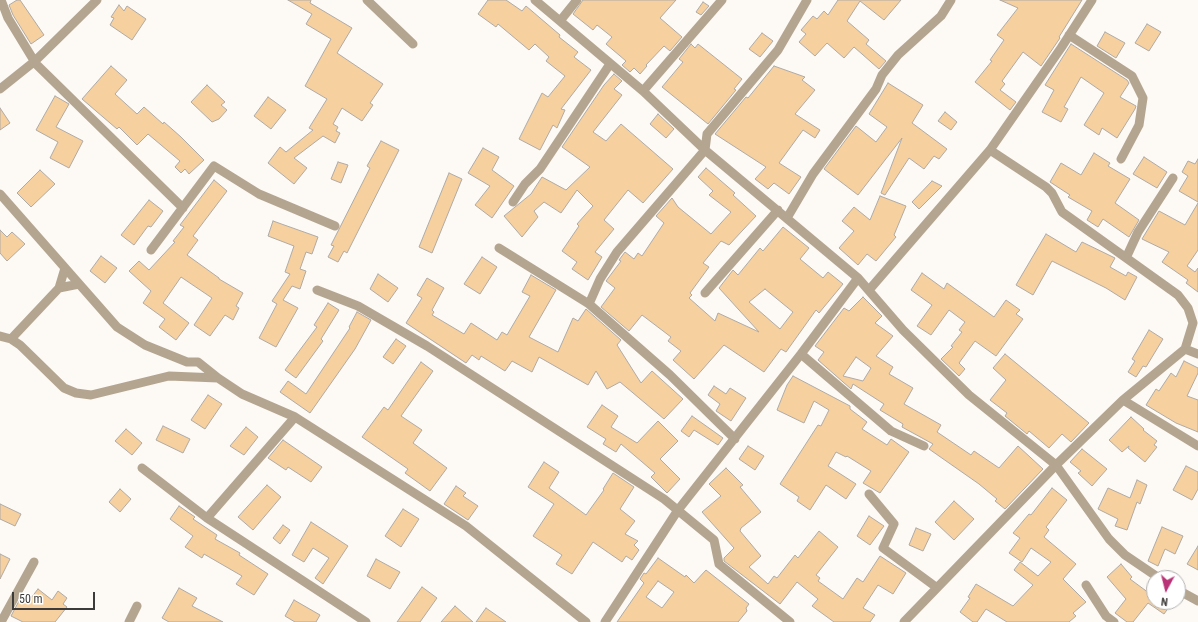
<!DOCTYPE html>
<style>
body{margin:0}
#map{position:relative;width:1198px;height:622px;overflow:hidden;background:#fdf9f5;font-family:"Roboto Condensed",sans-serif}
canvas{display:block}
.north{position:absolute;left:1146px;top:570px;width:40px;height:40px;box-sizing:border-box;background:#fff;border:1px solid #b1b1b0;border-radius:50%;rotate:187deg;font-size:11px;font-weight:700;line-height:16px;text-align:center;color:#3c3b39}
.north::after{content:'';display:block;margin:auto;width:14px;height:18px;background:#b83377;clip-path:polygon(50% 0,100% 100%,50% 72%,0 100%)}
.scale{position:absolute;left:12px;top:592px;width:83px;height:18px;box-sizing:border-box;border:2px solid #3c3b39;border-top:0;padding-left:5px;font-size:12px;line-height:14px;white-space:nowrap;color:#3c3b39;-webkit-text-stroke:3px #fff;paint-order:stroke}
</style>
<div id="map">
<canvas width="1198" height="622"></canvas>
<div class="north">N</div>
<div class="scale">50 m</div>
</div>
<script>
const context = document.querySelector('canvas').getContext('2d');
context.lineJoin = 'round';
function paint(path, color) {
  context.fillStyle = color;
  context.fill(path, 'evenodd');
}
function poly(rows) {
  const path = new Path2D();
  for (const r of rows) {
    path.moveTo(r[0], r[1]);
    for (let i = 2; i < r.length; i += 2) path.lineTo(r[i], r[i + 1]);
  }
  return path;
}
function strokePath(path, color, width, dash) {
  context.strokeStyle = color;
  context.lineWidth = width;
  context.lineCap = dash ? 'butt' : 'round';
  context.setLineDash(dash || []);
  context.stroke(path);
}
const building = poly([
 [17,0,20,0,44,35,31,44,13,15,9,5,17,0],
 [288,0,311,0,310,3,352,28,337,53,383,84,370,103,373,105,362,121,342,108,333,124,338,127,336,131,340,133,335,143,323,136,294,158,307,168,294,184,268,163,280,147,286,152,313,130,309,128,327,99,305,86,331,39,306,24,312,14,288,0],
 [488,0,506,0,522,11,526,6,560,35,559,37,578,52,574,57,591,70,561,109,565,110,557,128,553,125,540,150,519,139,542,93,548,97,565,76,546,61,549,57,535,44,529,50,498,24,496,27,478,14,488,0],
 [583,0,676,0,660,18,682,37,670,51,664,46,646,65,647,66,640,74,634,68,630,72,622,65,626,61,606,44,612,37,597,25,593,30,573,14,583,0],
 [838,0,901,0,884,20,860,1,847,21,869,40,866,44,886,61,879,69,854,47,844,58,827,43,815,56,799,42,806,34,801,30,813,16,817,19,824,11,828,15,838,0],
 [1000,0,1082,0,1059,37,1060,38,1041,66,1023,52,1002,81,1005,84,1000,90,1016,102,1010,110,975,82,992,61,990,60,1004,40,997,35,1018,8,1000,0],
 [703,2,709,6,701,15,696,12,703,2],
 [119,5,124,11,127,6,146,19,132,40,110,25,114,18,111,17,119,5],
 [1147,24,1161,32,1149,51,1135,43,1147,24],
 [1105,32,1125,43,1116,58,1097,46,1105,32],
 [762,33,773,41,760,57,749,49,762,33],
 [691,44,695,48,698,44,742,79,734,89,736,90,708,124,662,87,683,62,679,59,691,44],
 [1071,44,1127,80,1129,83,1120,97,1136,106,1135,109,1117,138,1102,128,1099,135,1084,125,1104,93,1081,77,1064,107,1068,109,1061,122,1042,112,1054,90,1045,85,1071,44],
 [111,66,127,80,115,94,137,114,144,107,163,124,164,122,181,137,204,160,189,174,185,169,181,173,175,167,180,161,148,134,137,145,119,127,117,129,82,99,111,66],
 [774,66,805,77,802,80,815,90,795,114,820,130,815,138,803,130,779,163,801,177,789,194,774,183,768,189,755,179,766,167,715,134,746,97,748,98,774,66],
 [614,74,622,81,614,89,622,95,593,132,606,141,621,124,673,169,643,203,628,190,604,220,614,229,595,252,602,257,588,280,572,269,577,262,562,251,579,226,577,224,593,206,577,190,561,213,544,202,534,211,538,217,522,237,504,216,531,194,542,177,566,190,590,167,562,147,604,85,614,74],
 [888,83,923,105,912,123,947,149,939,159,934,156,924,169,909,158,885,195,881,193,902,138,858,195,824,169,856,126,876,142,887,127,869,114,888,83],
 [207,85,225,102,221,105,227,110,219,119,212,122,191,102,207,85],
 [55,96,69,104,56,127,83,141,69,168,50,158,58,142,36,130,55,96],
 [268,97,286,110,271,129,254,116,268,97],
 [0,108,10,123,0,130,0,108],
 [945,112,957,122,951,130,938,121,945,112],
 [658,114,674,129,666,138,650,124,658,114],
 [381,141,399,150,347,253,344,251,338,262,328,257,334,246,331,245,370,168,367,166,381,141],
 [483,148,499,157,492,170,514,186,492,218,475,205,490,186,468,173,483,148],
 [1094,153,1110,163,1108,166,1130,179,1115,203,1139,220,1129,237,1103,219,1098,227,1087,220,1092,211,1068,197,1070,195,1050,182,1061,163,1081,175,1094,153],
 [1144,157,1167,172,1157,188,1133,174,1144,157],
 [1198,159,1198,202,1179,191,1188,176,1182,172,1188,161,1195,164,1198,159],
 [338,162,348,165,341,183,331,179,338,162],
 [706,168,735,193,733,195,756,216,729,245,721,241,703,263,709,267,690,293,692,295,689,298,715,321,718,313,759,332,719,288,733,270,738,275,760,248,763,251,783,227,809,248,800,259,823,278,828,272,843,284,819,313,816,310,786,352,781,349,764,372,724,345,694,379,673,360,681,351,668,341,671,337,642,315,629,331,601,307,615,288,606,281,621,261,619,260,625,252,634,259,638,253,642,256,664,223,656,216,672,198,678,207,711,234,731,212,709,195,713,191,698,177,706,168],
 [765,289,793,312,780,329,749,302,765,289],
 [40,170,55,184,31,207,17,193,40,170],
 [449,173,462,179,432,253,419,247,449,173],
 [214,180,227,191,193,236,198,240,187,255,219,278,219,279,243,293,236,306,239,308,233,320,225,315,210,336,194,325,212,298,181,277,163,303,189,323,176,340,159,327,165,319,143,303,151,291,129,271,139,261,149,270,175,242,173,241,184,227,180,225,214,180],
 [932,181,942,186,919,209,912,202,932,181],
 [880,196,906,206,894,235,896,237,876,261,867,254,858,265,839,248,854,231,842,221,854,207,870,220,880,196],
 [149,200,163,211,151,227,148,226,134,245,121,235,149,200],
 [1198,203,1198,250,1187,266,1195,272,1198,268,1198,292,1186,283,1188,280,1162,262,1169,252,1142,239,1159,211,1185,225,1198,203],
 [273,221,318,237,312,254,306,252,300,269,306,271,300,289,292,286,283,300,298,308,276,347,259,338,277,304,272,301,290,274,285,272,294,246,268,236,273,221],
 [0,230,7,237,12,232,25,244,7,261,0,253,0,230],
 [1046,234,1076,252,1082,242,1115,258,1110,267,1126,276,1128,272,1137,277,1125,300,1106,288,1052,261,1033,295,1016,285,1046,234],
 [101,256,117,268,105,283,90,271,101,256],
 [482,257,497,267,480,294,464,284,482,257],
 [922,273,944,289,947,283,994,317,1006,300,1020,310,1016,314,1023,319,996,356,975,341,959,363,965,369,959,376,941,359,953,347,951,346,962,332,959,330,965,322,949,310,931,335,917,326,932,305,911,290,922,273],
 [378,274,398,288,388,302,370,289,378,274],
 [531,275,556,290,529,337,558,352,573,318,578,321,586,309,621,340,617,345,641,383,652,371,683,399,664,419,620,382,607,389,596,371,588,385,539,357,532,372,512,361,505,371,481,356,479,360,472,355,466,363,406,323,422,298,417,295,427,278,444,288,432,310,434,312,432,315,464,334,471,323,497,340,502,332,507,335,530,296,522,292,531,275],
 [863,297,882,316,875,323,893,336,876,356,893,367,889,374,913,388,904,404,941,425,937,432,971,455,974,451,999,468,1018,446,1043,469,1005,509,995,501,997,499,979,484,929,449,933,444,902,427,903,424,880,410,884,404,853,384,851,389,818,360,824,352,815,346,844,308,849,311,863,297],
 [856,357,871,368,863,381,843,376,856,357],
 [328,303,339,310,321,339,323,341,296,378,285,370,317,327,314,325,328,303],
 [357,312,371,320,355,349,310,413,280,392,288,381,306,394,350,328,349,327,357,312],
 [1149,330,1163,339,1146,367,1143,366,1136,377,1128,372,1135,361,1132,359,1149,330],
 [396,339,406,346,393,364,383,357,396,339],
 [1005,354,1089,423,1071,442,1062,434,1049,448,1029,431,1027,434,1005,416,1007,413,990,400,1006,380,993,368,1005,354],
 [1184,361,1198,368,1198,373,1187,396,1198,400,1198,432,1176,423,1146,405,1156,389,1159,391,1171,373,1176,377,1184,361],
 [421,362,433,371,401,416,422,430,413,443,447,468,430,491,405,473,408,469,362,437,384,407,388,410,421,362],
 [793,376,850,406,850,409,867,422,862,429,887,445,891,439,909,452,880,493,863,483,871,471,847,456,846,457,836,452,828,466,856,484,846,499,826,485,810,510,797,501,799,497,780,484,818,425,821,426,829,410,814,401,804,423,777,410,787,385,793,376],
 [714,386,726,394,730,388,746,398,731,421,716,411,720,404,708,395,714,386],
 [208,395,222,404,205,429,191,420,208,395],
 [602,405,618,416,611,427,637,443,658,421,678,441,660,459,680,479,667,493,651,477,655,473,621,444,616,452,603,444,606,439,587,427,602,405],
 [692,416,723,438,718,445,694,430,689,437,681,431,692,416],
 [1131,417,1144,429,1143,430,1157,441,1154,445,1157,447,1145,462,1128,448,1129,446,1122,452,1109,440,1131,417],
 [163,426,190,439,183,453,156,440,163,426],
 [246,427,258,437,244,455,230,446,246,427],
 [126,429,142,443,132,455,115,441,126,429],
 [283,440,322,467,311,482,288,467,286,470,268,458,283,440],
 [748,446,764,456,755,470,739,459,748,446],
 [1082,449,1107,469,1092,486,1078,473,1081,471,1070,462,1082,449],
 [544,462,559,472,549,488,586,515,604,490,603,489,613,473,634,487,620,509,635,521,625,534,638,541,634,545,639,550,632,560,626,556,622,562,593,542,572,574,556,564,562,555,533,536,554,504,528,487,544,462],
 [1186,466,1198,472,1198,489,1192,500,1173,490,1186,466],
 [726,468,743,485,740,487,761,512,741,528,740,531,761,556,749,567,768,584,774,576,777,578,795,555,798,558,819,531,838,547,816,575,820,578,818,581,843,599,857,578,863,582,880,556,906,573,893,594,878,585,863,608,875,615,870,622,834,622,812,606,818,599,797,582,780,604,724,561,724,558,734,548,702,512,721,496,709,484,726,468],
 [1137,480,1147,485,1140,504,1137,502,1127,530,1115,526,1118,519,1098,509,1108,488,1130,498,1137,480],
 [267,485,281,497,253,530,238,517,267,485],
 [456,486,466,493,463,496,478,506,468,520,444,504,456,486],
 [1052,488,1067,500,1046,527,1049,530,1044,537,1076,564,1063,579,1086,602,1073,613,1076,616,1069,622,1007,622,986,609,977,622,973,622,960,612,970,598,968,597,976,584,1013,606,1033,585,1014,570,1020,562,1038,576,1051,562,1031,548,1022,562,1009,553,1020,538,1013,533,1029,514,1031,515,1052,488],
 [120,489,131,499,120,512,109,502,120,489],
 [954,501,974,519,954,540,935,522,954,501],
 [0,504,21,514,15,526,0,519,0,504],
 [179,506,195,517,193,519,217,535,215,539,240,553,239,555,268,574,254,595,236,584,242,576,204,554,202,558,185,547,193,536,170,519,179,506],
 [403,509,419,519,401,547,385,536,403,509],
 [869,516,884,526,870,545,857,536,869,516],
 [311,522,348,546,323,584,315,578,329,558,313,548,304,562,292,555,311,522],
 [283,525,290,530,280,544,273,538,283,525],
 [1162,527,1183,536,1175,554,1165,549,1158,566,1148,561,1162,527],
 [916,528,931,534,923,551,909,545,916,528],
 [1198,546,1198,570,1187,564,1198,546],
 [0,554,10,559,0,579,0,554],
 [658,558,685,577,686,575,694,583,706,570,749,604,746,608,747,611,738,622,617,622,644,583,640,579,644,573,646,574,658,558],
 [658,581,674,592,662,608,646,597,658,581],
 [376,559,400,572,390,589,367,576,376,559],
 [1121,564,1132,577,1130,579,1153,596,1154,602,1161,602,1169,607,1164,614,1148,603,1133,622,1127,622,1115,613,1126,599,1107,577,1121,564],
 [422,587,437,598,420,622,397,622,422,587],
 [179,588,197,598,192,606,223,622,169,622,162,618,179,588],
 [38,589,52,600,58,591,67,598,63,604,67,607,55,622,23,622,11,616,20,599,27,603,38,589],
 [294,600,320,615,316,622,295,622,285,616,294,600],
 [455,606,473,622,441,622,455,606],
 [486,608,506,622,476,622,486,608]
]);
const minor = poly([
 [1,0,8,18,36,64,183,208],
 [367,0,413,44],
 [535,0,643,91,705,150,858,278,903,330,969,395,1056,465,1109,539,1125,555,1159,578],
 [560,21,577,0],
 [1069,35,1132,76,1143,98,1139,125,1121,159],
 [0,89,35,61,97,0],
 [643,91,722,0],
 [990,150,1046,187,1052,193,1062,212,1178,295,1188,308,1193,323,1185,349,1123,400],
 [0,194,117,327,145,345,187,362,198,362,218,378],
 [513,202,525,184,540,169,610,64],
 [787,218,813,174,876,89,882,75,898,55,941,16,951,0],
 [499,248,589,304],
 [151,250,214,166,259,194,335,226],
 [1126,258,1138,232,1173,178],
 [59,288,79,284],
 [317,290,358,306,427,346,664,499,714,540,719,564,790,622],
 [869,290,990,150,1061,48,1092,0],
 [705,293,778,210],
 [0,336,11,339,20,345,64,388,76,393,91,395,169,376,218,378,242,394,295,417,466,526,586,622],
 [11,339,59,288,65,268],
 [1185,349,1198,354],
 [801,354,891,431,924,446],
 [735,439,670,375,589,304,600,279,617,252,705,150,707,134,778,50,807,0],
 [142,468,207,518,366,622],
 [869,494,894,524,883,548,936,587],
 [207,518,295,417],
 [1086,585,1106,616,1114,622],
 [1178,590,1198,601],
 [1,622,34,562],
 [129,622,137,606],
 [605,622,678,510,801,354,858,278],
 [904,622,1056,465,1123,400,1198,446]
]);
paint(building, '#f6d09e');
strokePath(building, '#aeaaa6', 1);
strokePath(minor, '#b4a590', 9);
</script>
